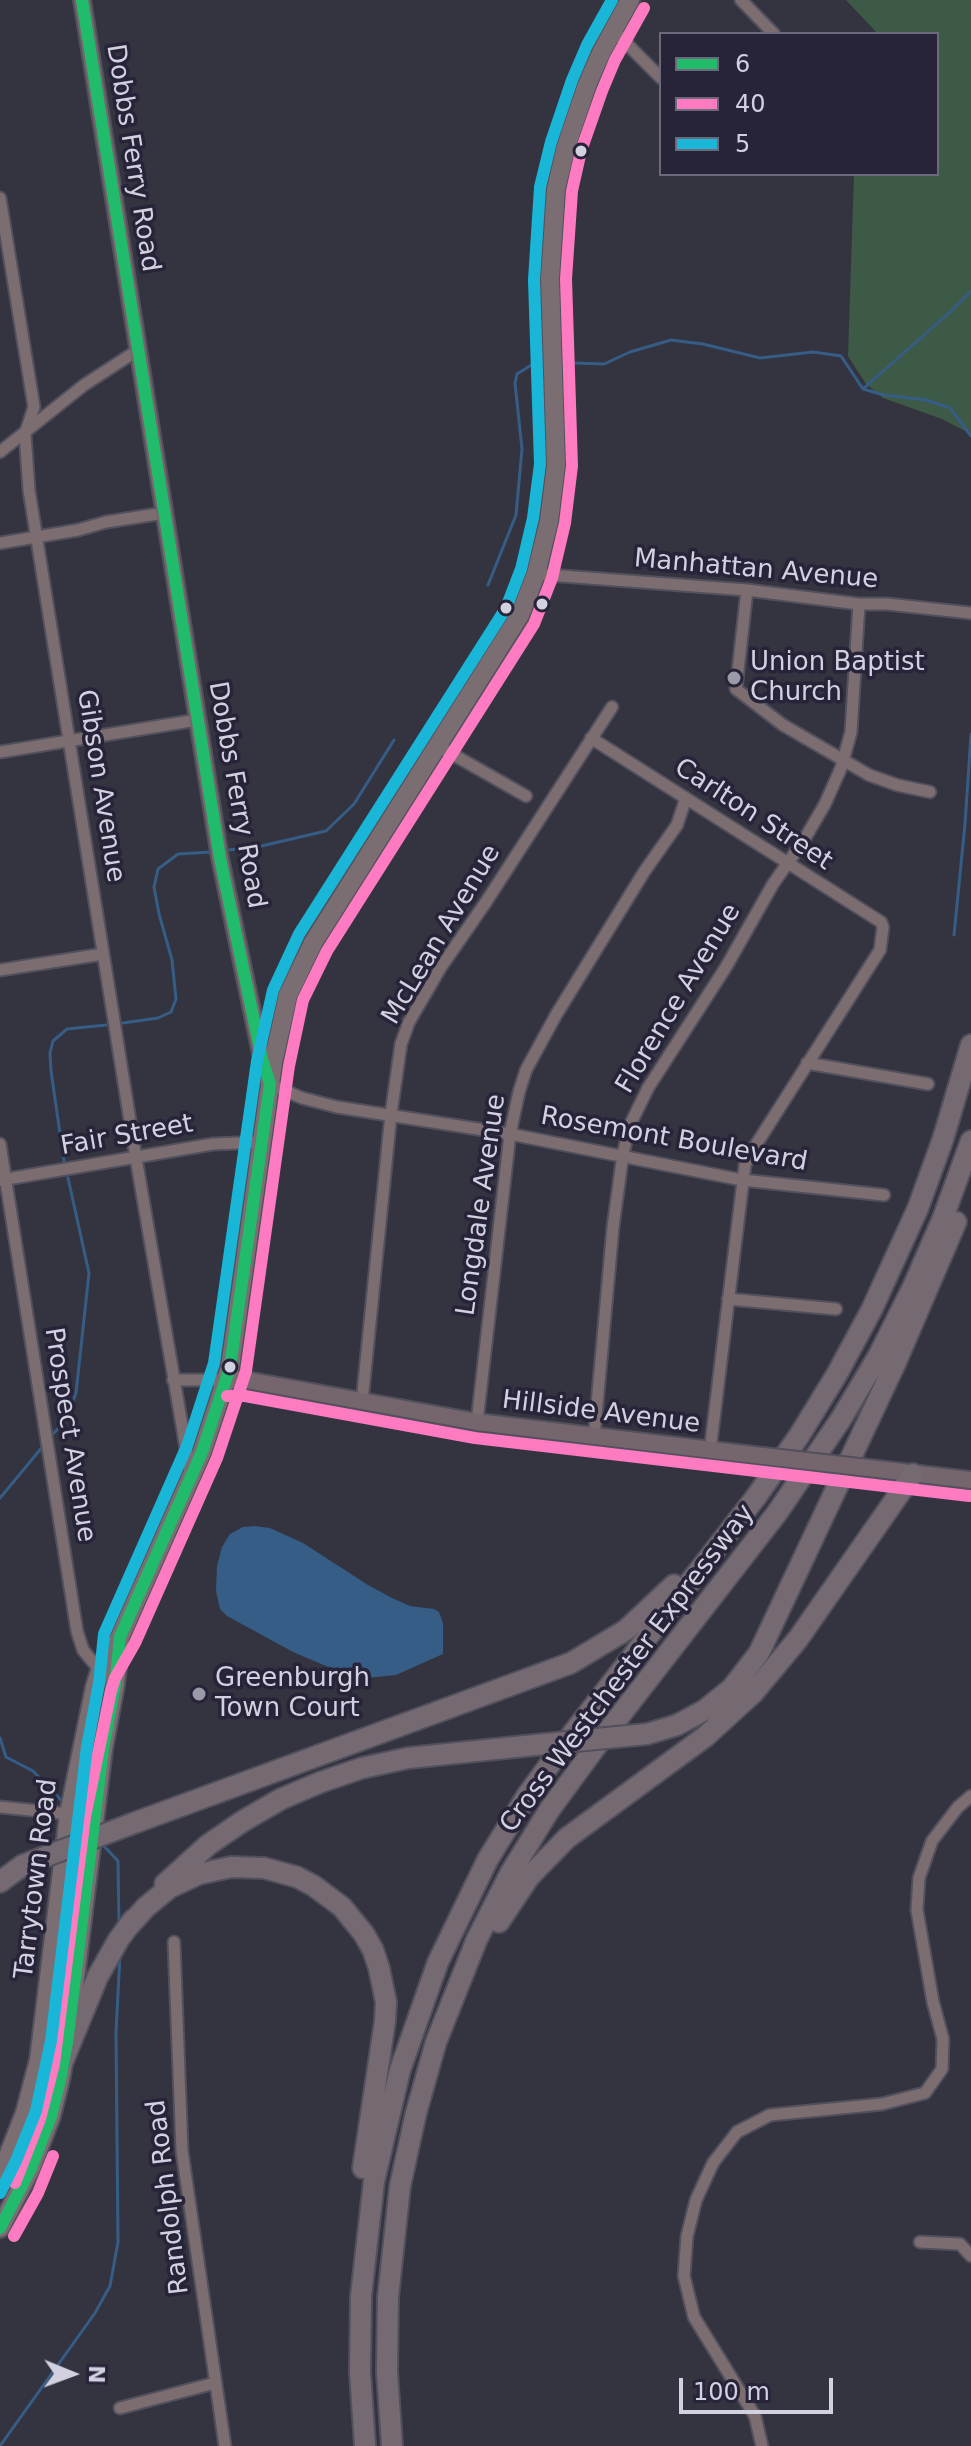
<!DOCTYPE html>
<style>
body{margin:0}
#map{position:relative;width:971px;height:2446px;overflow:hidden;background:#343340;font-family:"DejaVu Sans",sans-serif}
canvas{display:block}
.legend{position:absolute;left:659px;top:32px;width:280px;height:144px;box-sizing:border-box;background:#27243a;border:2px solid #6b697c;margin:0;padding:10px 14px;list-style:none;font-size:24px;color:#d2d1e0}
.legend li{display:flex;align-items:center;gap:16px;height:40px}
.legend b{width:40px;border:2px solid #6b697c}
.north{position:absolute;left:32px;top:2334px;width:80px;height:80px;-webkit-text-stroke:6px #27243a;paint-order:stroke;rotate:91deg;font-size:22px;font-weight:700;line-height:32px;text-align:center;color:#d2d1e0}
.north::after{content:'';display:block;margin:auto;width:28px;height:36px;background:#d2d1e0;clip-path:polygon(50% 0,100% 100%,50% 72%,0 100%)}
.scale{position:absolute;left:679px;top:2378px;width:154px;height:36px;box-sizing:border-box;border:4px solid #d2d1e0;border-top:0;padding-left:10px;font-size:24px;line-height:28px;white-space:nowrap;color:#d2d1e0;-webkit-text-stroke:6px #27243a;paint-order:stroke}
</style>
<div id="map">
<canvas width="971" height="2446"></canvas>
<ul class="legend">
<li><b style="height:10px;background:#20bc6c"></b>6</li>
<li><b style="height:10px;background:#fe7ac1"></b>40</li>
<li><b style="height:10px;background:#1ab6d8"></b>5</li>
</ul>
<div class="north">N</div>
<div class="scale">100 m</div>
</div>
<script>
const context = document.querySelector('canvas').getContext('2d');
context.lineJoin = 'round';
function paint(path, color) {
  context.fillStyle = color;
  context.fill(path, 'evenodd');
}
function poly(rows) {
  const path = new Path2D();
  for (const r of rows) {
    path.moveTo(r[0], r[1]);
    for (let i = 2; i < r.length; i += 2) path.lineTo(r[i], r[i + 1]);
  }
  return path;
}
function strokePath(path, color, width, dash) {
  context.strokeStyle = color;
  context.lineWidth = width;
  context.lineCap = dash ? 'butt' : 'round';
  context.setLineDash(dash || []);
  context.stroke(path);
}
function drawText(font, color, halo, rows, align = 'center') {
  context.font = font + ' "DejaVu Sans",sans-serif';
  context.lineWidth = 7;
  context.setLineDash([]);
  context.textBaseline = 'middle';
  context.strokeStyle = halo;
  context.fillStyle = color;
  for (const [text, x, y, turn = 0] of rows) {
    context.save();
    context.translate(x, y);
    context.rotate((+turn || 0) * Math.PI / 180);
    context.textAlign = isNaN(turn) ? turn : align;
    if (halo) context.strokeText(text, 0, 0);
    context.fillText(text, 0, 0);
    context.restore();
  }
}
const green = poly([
 [846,0,971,0,971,434,942,419,883,398,866,384,848,356,854,174,937,174,937,34,878,34]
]);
const water = poly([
 [255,1526,270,1528,303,1543,368,1585,392,1598,410,1606,434,1609,439,1612,443,1623,443,1654,396,1675,366,1678,326,1666,293,1652,227,1616,220,1609,216,1591,217,1566,222,1547,230,1534,243,1527]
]);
const stream = poly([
 [574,363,604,364,630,352,671,340,703,344,760,358,813,352,841,356,863,389,884,395,926,400,950,408,971,436],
 [864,388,949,313,971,291],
 [488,585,516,515,522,449,515,383,517,374,533,364],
 [228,850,257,847,326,831,354,804,394,740],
 [954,935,965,824,971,734],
 [123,1023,158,1018,171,1012,176,999,172,960,159,914,154,887,158,869,178,854,211,852],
 [64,1161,51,1071,50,1053,53,1041,67,1029,106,1025],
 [52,1435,67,1419,76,1393,89,1273,68,1178],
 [0,1498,44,1445],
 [0,1738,6,1757,33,1771,65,1804],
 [102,1844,118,1861,119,1926],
 [0,2446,95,2313,110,2286,118,2242,116,2032,120,1955]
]);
const minor = poly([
 [741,0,774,34],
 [613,30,661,78],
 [0,198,34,407,25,434,29,490,136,1158,190,1472],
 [0,452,84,385,138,350],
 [0,543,78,530,106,522,164,513],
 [536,574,747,590,859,604,887,604,971,613],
 [747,590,736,689,783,725,869,775,897,785,930,792],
 [591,738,881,922,883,927,880,950,752,1151,745,1165,710,1451],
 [438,746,526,796],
 [0,752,197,720],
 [0,970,103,954],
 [807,1063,928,1084],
 [270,1084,302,1098,337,1107,510,1134,742,1180,884,1195],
 [0,1144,77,1631,83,1650,102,1673],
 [1,1180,213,1144,262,1142],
 [728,1299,836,1309],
 [173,1380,227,1380],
 [362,1402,391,1114,401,1044,409,1022,441,967,486,902,612,707],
 [477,1422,510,1134,519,1092,526,1070,556,1015,644,872,677,825,686,798],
 [594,1438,613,1227,623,1154,630,1125,648,1088,726,967,773,884,804,840,825,804,841,768,851,732,859,604],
 [0,1807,69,1814,94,1812],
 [174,1942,182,2151,225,2446],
 [920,2242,960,2244,971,2256],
 [120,2408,215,2383],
 [762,2446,755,2416,694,2317,684,2276,687,2236,696,2200,713,2163,737,2132,770,2115,882,2104,925,2093,942,2069,943,2039,933,2002,917,1910,919,1878,932,1841,958,1807,971,1796]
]);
const secondary = poly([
 [82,0,220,858,262,1059,269,1082],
 [227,1380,246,1380,477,1422,754,1455],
 [877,1469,971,1480]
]);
const primary = poly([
 [0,2177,25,2113,39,2060,69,1814,95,1687,100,1671,120,1637,202,1452,230,1367,273,1063,288,995,313,943,520,615,536,574,549,521,556,465,550,279,556,189,566,147,587,85,601,53,630,0],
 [0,2228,31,2168,51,2116,60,2080,67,2043,103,1749,115,1685,120,1639]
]);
const motorway = poly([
 [647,1734,677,1725,705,1710,732,1688,759,1653,895,1364,956,1222],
 [134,1823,571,1663,626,1630,674,1585],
 [0,1882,23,1865],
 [165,1884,208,1845,243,1821,281,1799,321,1782,362,1768,408,1758,525,1746],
 [499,1922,529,1877,567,1838,706,1736,753,1693,798,1639,913,1474],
 [127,1928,146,1907,169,1888,199,1874,231,1867,264,1868,297,1877,314,1886,342,1907,364,1934,373,1950,379,1968,386,2002,385,2021,363,2168],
 [63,2061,98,1976,119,1939,133,1920],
 [365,2446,360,2372,361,2296,374,2181,400,2070,438,1962,488,1859,528,1794,573,1733,756,1497,799,1436,837,1374,872,1309,918,1208,943,1139,971,1045],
 [392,2446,387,2372,388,2297,400,2186,416,2113,436,2042,477,1939,511,1872,550,1809,594,1749,777,1513,841,1419,879,1355,913,1287,943,1218,971,1141]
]);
const secondaryBridge = poly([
 [754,1455,877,1469]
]);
const motorwayBridge = poly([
 [525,1746,647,1734],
 [23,1865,134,1823]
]);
const bus1 = poly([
 [0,2228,31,2168,51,2116,60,2080,67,2043,103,1749,115,1685,120,1637,202,1452,230,1367,270,1084,262,1059,220,858,82,0]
]);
const bus2 = poly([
 [227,1396,245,1396,475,1438,969,1496],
 [15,2183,40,2119,54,2064,85,1817,111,1691,115,1678,135,1643,217,1458,246,1371,289,1066,303,1000,327,951,534,624,552,578,565,523,572,466,566,279,572,191,581,151,602,91,615,60,644,8],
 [14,2236,38,2193,53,2156]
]);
const bus3 = poly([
 [0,2193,16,2161,36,2111,51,2041,87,1747,99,1683,104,1634,187,1446,214,1363,257,1061,273,990,299,934,506,608,521,569,533,518,540,464,534,280,540,187,551,142,572,80,587,45,612,0]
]);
const markers = [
 [581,151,7,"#d2d1e0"],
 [542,604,7,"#d2d1e0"],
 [506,608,7,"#d2d1e0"],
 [734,678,8,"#9b9aa8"],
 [230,1367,7,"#d2d1e0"],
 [199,1694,8,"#9b9aa8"]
];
const streetNames = [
 ["Dobbs Ferry Road",132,158,81],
 ["Manhattan Avenue",756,570,5],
 ["Gibson Avenue",100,786,81],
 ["Dobbs Ferry Road",236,795,80],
 ["Carlton Street",753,815,33],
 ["McLean Avenue",442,935,-59],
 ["Florence Avenue",679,999,-59],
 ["Fair Street",127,1136,-10],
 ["Rosemont Boulevard",674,1140,10],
 ["Longdale Avenue",482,1205,-82],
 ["Hillside Avenue",601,1413,7],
 ["Prospect Avenue",69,1435,81],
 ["Cross Westchester Expressway",628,1669,-53],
 ["Tarrytown Road",37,1879,-83],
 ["Randolph Road",169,2197,-97]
];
const poiNames = [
 ["Union Baptist",750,663],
 ["Church",750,693],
 ["Greenburgh",215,1679],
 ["Town Court",215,1709]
];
paint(green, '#3d5a46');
paint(water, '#355d85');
strokePath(stream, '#355d85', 3);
strokePath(minor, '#51505c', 15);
strokePath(secondary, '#51505c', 20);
strokePath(primary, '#51505c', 22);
strokePath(motorway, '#51505c', 24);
strokePath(minor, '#7c6d70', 11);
strokePath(secondary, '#74666c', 16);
strokePath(primary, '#7b6e73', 18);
strokePath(motorway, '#756a72', 20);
strokePath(secondaryBridge, '#51505c', 20, []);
strokePath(motorwayBridge, '#51505c', 24, []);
strokePath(secondaryBridge, '#74666c', 16);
strokePath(motorwayBridge, '#756a72', 20);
strokePath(bus1, '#20bc6c', 12);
strokePath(bus2, '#fe7ac1', 12);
strokePath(bus3, '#1ab6d8', 12);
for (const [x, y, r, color] of markers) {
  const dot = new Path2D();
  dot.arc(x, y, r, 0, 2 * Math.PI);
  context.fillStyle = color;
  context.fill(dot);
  strokePath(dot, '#27243a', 3);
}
drawText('26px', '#d2d1e0', '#27243a', streetNames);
drawText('26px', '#d2d1e0', '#27243a', poiNames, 'left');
</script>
